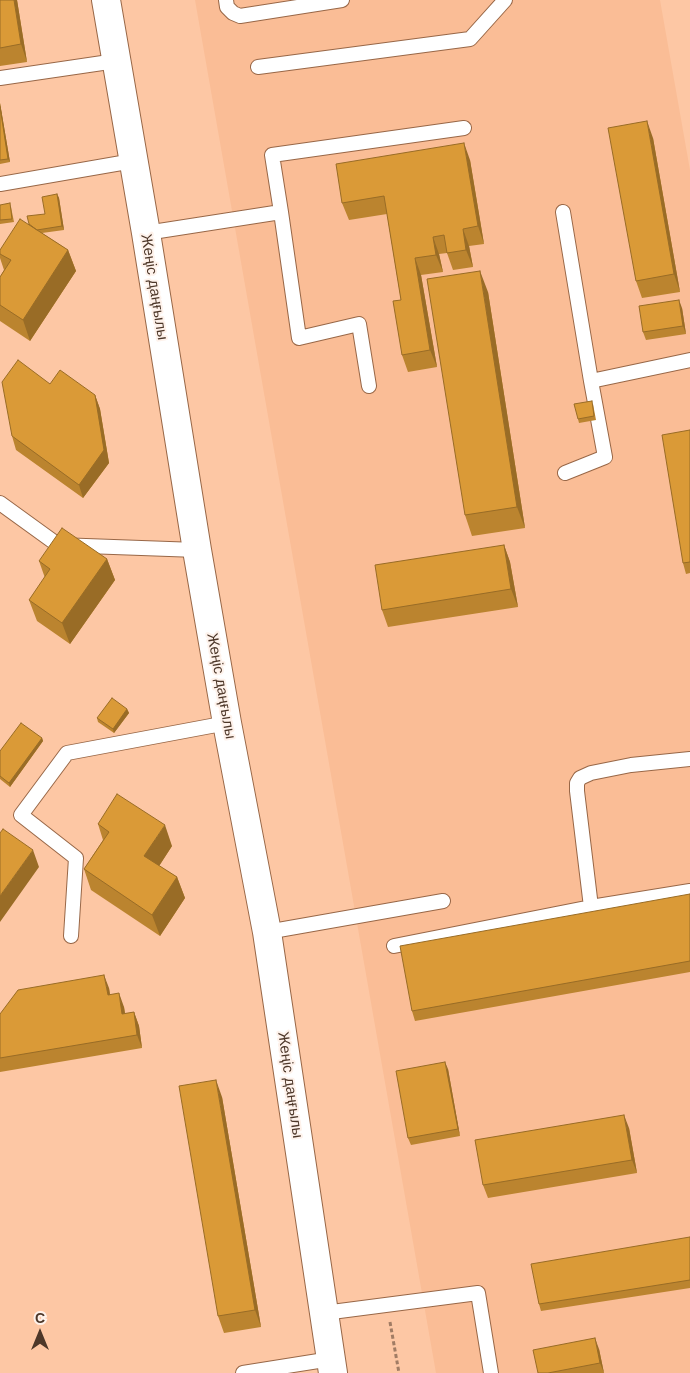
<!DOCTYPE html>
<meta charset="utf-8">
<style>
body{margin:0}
#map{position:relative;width:690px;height:1373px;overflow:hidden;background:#fdc7a4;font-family:"Work Sans",sans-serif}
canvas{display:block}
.north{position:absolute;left:15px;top:1308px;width:50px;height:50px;-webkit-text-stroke:4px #fef2eb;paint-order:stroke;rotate:0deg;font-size:14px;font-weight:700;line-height:20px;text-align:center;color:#4d3729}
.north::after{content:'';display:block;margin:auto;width:18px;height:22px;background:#4d3729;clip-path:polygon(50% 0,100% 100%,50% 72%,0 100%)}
</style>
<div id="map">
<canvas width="690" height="1373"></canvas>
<div class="north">С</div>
</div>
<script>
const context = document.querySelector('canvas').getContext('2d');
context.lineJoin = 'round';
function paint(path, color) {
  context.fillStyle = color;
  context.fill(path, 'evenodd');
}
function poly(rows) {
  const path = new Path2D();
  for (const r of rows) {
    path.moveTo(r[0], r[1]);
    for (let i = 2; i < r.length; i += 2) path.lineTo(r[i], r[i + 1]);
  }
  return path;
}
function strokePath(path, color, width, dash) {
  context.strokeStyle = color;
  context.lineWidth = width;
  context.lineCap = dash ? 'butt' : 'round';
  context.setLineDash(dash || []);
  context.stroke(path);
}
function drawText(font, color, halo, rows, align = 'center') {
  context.font = font + ' "Work Sans",sans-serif';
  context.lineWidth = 4;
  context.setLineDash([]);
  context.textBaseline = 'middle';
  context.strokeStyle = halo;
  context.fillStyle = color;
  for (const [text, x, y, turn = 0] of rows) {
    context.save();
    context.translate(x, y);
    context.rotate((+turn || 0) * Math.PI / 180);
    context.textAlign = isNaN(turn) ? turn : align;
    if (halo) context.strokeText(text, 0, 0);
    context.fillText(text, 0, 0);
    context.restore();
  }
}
const built = poly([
 [195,0,660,0,690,170,690,1373,436,1373]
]);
const path = poly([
 [390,1322,399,1373]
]);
const lane = poly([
 [226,0,227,7,233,13,240,16,342,0],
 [258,67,470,39,505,0],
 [0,78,116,61],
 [0,184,133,161],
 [281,212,272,155,464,128],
 [563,212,591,381,690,360],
 [146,233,281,212,299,338,359,324,369,386],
 [565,473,605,457,591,381],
 [0,503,58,545,197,550],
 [591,907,577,791,577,783,580,778,591,773,631,765,690,759],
 [267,932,443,901],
 [71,936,76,858,21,815,67,753,227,723],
 [394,946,591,907,690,891],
 [324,1313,478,1293,491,1373],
 [243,1373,331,1359]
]);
const secondary = poly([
 [106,0,146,233,197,550,227,723,267,932,333,1373]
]);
const wall = poly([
 [0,0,17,0,27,62,0,66],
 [0,103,10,162,0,164],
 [653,138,680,292,642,298,636,281],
 [470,160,484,244,469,246,473,267,453,270,447,253,439,254,443,272,421,275,437,367,408,372,402,355,401,300,387,214,349,220,342,203],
 [57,194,59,198,64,230,42,233,68,250,76,271,30,341,0,321,0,277,4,270,0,258,0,250,29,224,45,214],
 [0,205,11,207,14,222,0,224],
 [488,292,525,528,472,536,465,515],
 [682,308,686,334,646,340,643,332],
 [50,384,95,395,100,409,109,463,83,498,16,450,12,436],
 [593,404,596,420,579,423,578,419],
 [690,430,690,573,686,574,683,563],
 [504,545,510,562,518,607,388,627,382,610],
 [107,559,115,580,70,644,37,621,29,600,45,578,39,561],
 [127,709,129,713,114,733,98,722,97,718],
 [42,738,43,741,10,787,0,779,0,751],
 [98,824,172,846,159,866,177,877,185,898,160,936,91,890,84,869,103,840],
 [690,894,690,972,415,1021,412,1011],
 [109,988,110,995,124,1007,125,1014,134,1012,139,1026,142,1048,0,1072,0,1014],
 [448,1069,460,1136,411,1145,408,1138],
 [222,1097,261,1327,224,1333,218,1316],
 [629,1128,637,1173,488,1198,483,1185],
 [690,1237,690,1288,541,1311,539,1304],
 [599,1349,604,1373,538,1373]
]);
const shadedWall = poly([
 [14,0,17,0,27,62,21,44],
 [0,103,10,162,8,159,0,107],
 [647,121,653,138,680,292,674,274],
 [464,143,470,160,484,244,478,226],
 [57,194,59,198,64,230,62,226],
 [463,229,469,246,473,267,466,250],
 [433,237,439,254,443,272,436,255],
 [68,250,76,271,30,341,23,320],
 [415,258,421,275,437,367,430,350],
 [480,271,488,292,525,528,517,507],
 [679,300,682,308,686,334,683,326],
 [95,395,100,409,109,463,83,498,79,485],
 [504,545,510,562,518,607,511,589],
 [107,559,115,580,70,644,62,623],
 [127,709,129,713,114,733,113,729],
 [42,738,43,741,10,787,9,783],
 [165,825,172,846,152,877,144,856],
 [33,850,39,867,0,922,0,896],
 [177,877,185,898,160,936,152,915],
 [104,975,109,988,112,1008,108,995],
 [119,993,124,1007,127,1027,122,1014],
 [134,1012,139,1026,142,1048,137,1035],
 [445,1062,448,1069,460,1136,458,1129],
 [216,1080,222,1097,261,1327,255,1310],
 [624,1115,629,1128,637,1173,632,1160],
 [595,1338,599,1349,604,1373,600,1363]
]);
const building = poly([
 [0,0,14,0,21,44,0,48,0,0],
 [0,107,8,159,0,160,0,107],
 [647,121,674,274,636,281,608,128,647,121],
 [464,143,478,226,463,229,466,250,447,253,444,235,433,237,436,255,415,258,430,350,402,355,393,301,401,300,384,196,342,203,336,164,464,143],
 [57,194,62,226,37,230,29,224,27,216,45,214,42,197,57,194],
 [10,203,12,219,0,220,0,205,10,203],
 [20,219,68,250,23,320,0,305,0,277,11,260,0,254,0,250,20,219],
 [480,271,517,507,465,515,427,279,480,271],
 [679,300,683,326,643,332,639,306,679,300],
 [18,360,50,384,60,370,95,395,104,450,79,485,12,436,2,382,18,360],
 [592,401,594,416,578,419,574,404,592,401],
 [690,430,690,562,683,563,662,435,690,430],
 [62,528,107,559,62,623,29,600,50,569,39,561,62,528],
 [504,545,511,589,382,610,375,565,504,545],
 [112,698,127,709,113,729,97,718,112,698],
 [21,723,42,738,9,783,0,776,0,751,21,723],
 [117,794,165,825,144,856,177,877,152,915,84,869,109,832,98,824,117,794],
 [3,829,33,850,0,896,0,833,3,829],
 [690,894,690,961,412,1011,400,946,690,894],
 [104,975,108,995,119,993,122,1014,134,1012,137,1035,0,1058,0,1014,18,990,104,975],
 [445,1062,458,1129,408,1138,396,1071,445,1062],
 [216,1080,255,1310,218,1316,179,1086,216,1080],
 [624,1115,632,1160,483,1185,475,1140,624,1115],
 [690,1237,690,1280,539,1304,531,1264,690,1237],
 [595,1338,600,1363,548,1373,538,1373,533,1350,595,1338]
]);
const streetNames = [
 ["Жеңіс даңғылы",154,287,81],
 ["Жеңіс даңғылы",221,686,80],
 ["Жеңіс даңғылы",290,1085,82]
];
paint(built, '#fabd96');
strokePath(lane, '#986747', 16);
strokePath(secondary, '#986747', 30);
strokePath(path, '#a17c64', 3, [4, 2.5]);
strokePath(lane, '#fff', 14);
strokePath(secondary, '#fff', 28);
paint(wall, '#bb842f');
paint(shadedWall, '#996c26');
paint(building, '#da9a37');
strokePath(building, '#996c26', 1);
drawText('15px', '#4d3729', '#fef2eb', streetNames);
</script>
